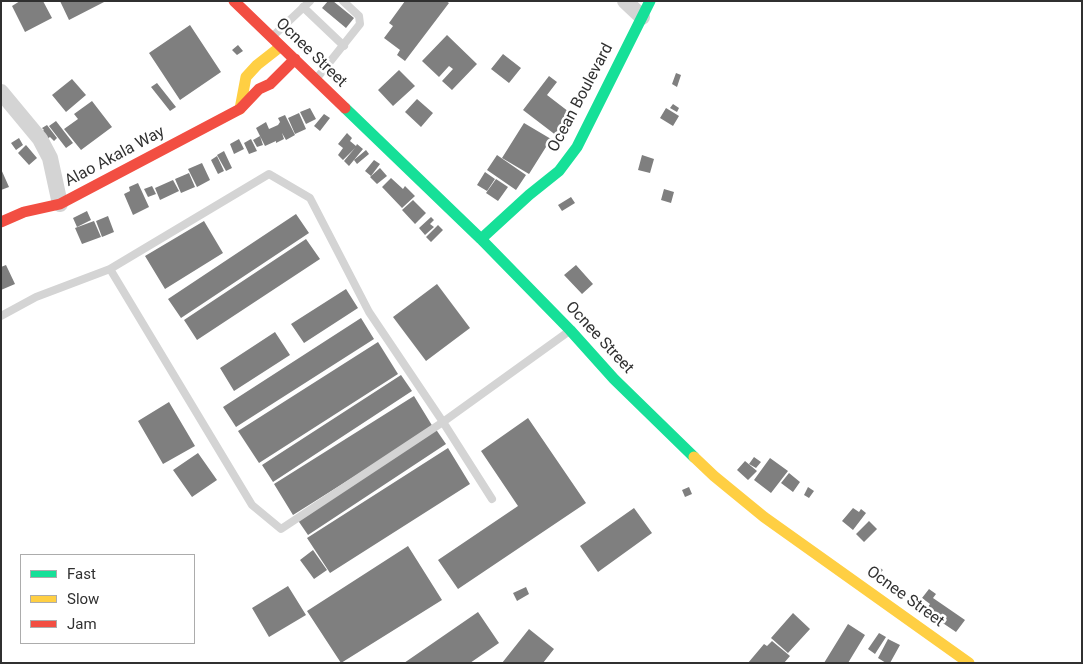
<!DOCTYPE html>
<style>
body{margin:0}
#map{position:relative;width:1083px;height:664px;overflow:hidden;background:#fff;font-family:Roboto,sans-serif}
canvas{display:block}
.frame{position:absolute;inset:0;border:2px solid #303030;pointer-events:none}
.legend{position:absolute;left:20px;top:554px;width:175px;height:90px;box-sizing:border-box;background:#fff;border:1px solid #acacac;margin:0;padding:6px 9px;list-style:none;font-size:15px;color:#303030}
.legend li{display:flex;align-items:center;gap:10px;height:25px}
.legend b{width:25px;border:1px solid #acacac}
</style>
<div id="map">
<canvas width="1083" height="664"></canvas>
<div class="frame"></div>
<ul class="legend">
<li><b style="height:6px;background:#16e098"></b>Fast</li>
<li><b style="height:6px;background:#ffcf43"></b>Slow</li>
<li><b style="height:6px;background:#f24e42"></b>Jam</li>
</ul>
</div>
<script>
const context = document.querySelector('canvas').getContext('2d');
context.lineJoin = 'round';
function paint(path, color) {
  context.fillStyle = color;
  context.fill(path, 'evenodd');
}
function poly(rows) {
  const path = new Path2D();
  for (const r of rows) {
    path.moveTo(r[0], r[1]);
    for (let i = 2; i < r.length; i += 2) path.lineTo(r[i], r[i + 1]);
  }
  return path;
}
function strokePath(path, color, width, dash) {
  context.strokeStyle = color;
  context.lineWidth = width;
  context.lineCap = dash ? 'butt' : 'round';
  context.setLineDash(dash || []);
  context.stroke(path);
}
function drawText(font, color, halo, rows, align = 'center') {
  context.font = font + ' Roboto,sans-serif';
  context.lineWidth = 5;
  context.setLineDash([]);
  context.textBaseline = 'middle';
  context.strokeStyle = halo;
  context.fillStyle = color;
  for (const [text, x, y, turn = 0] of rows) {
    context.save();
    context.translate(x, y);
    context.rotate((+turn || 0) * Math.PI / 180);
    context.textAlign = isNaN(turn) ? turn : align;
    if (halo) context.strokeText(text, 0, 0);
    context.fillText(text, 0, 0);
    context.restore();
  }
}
const building = poly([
 [20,1,43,1,52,18,25,32,12,6],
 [60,1,106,1,69,20],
 [328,1,333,1,354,18,346,28,322,8],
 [405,1,446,1,449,3,405,61,397,55,400,50,384,38,393,26,389,23],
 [190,25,221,72,180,100,149,53],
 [447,35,477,64,452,90,442,81,453,69,449,66,439,77,422,61],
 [238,45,243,51,237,55,232,50],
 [503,54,521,68,509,83,491,69],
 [399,70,415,86,393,106,378,90],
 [676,73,681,75,677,87,672,84],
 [549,76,557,82,547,95,573,115,557,136,523,110],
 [72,79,86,95,66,112,52,95],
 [157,83,176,107,170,111,151,87],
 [417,99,433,113,421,127,405,112],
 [92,101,112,127,81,150,64,129,78,119,74,114],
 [673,104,679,108,677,112,670,108],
 [310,108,316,119,306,124,300,112],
 [666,108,679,116,673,126,660,118],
 [299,113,306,129,295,134,288,118],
 [324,114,330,118,320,131,314,126],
 [285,115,295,135,286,140,282,133,284,139,276,143,276,141,265,146,256,128,266,122,269,129,278,125,280,122,278,118],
 [56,121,73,143,66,148,49,126],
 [524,123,551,139,529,174,502,158],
 [47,125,57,138,54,141,50,137,47,139,41,132,44,130,42,128],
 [347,133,352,138,350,141,356,146,357,144,363,149,349,166,344,161,355,148,343,160,338,155,343,148,338,144],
 [260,136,263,145,257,147,253,140],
 [19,138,23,145,16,150,11,143],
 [239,139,244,149,234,154,230,144],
 [251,139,257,151,249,154,244,143],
 [26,145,37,158,29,165,18,153],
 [366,150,369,154,357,164,354,160],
 [224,151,232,168,226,171,217,155],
 [497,155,526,175,516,190,487,170],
 [642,155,654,159,650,173,638,170],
 [217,156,224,171,218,174,211,160],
 [374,160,380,164,371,176,365,171],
 [202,163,210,180,197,187,188,169],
 [380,168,387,176,377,184,370,177],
 [1,169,9,187,1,190],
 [485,172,495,179,487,191,477,185],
 [189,173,195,187,181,193,175,179],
 [391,178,403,189,405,186,415,196,402,208,382,187],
 [496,179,508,187,498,201,486,193],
 [173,180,179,191,160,200,155,188],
 [138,183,149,207,133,215,124,194,130,191,129,187],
 [152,186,156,194,148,197,144,189],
 [664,189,674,192,671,203,661,200],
 [571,197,575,203,562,211,558,205],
 [413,200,426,213,415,224,402,210],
 [87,211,91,220,77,227,73,218],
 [296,214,309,233,181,318,168,299],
 [108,216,114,232,102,237,96,221],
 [431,217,434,220,430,224,434,227,425,235,419,228],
 [94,221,101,237,82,244,75,228],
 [204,221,223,253,165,289,145,256],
 [438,225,443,230,431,242,426,237],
 [306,239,320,259,197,340,184,320],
 [6,265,15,284,1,290,1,267],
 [576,265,593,284,582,294,564,275],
 [437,284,470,328,426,361,393,317],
 [346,289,358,308,304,343,291,324],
 [361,318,374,339,236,427,223,407],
 [275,332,290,355,234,391,220,368],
 [378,342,398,374,259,463,238,431],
 [401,375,412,391,273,482,262,465],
 [414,396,433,427,293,515,274,484],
 [169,402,195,446,163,464,138,421],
 [528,418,586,503,458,589,438,560,518,506,481,451],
 [435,428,446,444,308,535,297,519],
 [448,448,470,484,330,573,307,538],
 [198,453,217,480,192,497,173,470],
 [754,457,761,462,756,468,749,464],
 [770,458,788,471,771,493,754,480],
 [745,461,757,471,748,480,737,470],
 [789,473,800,482,793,492,781,483],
 [689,487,692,494,685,497,682,490],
 [808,487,814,491,809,498,804,495],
 [634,508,652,533,598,572,580,546],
 [853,508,859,512,861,509,866,513,853,530,842,521],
 [869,521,877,529,864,542,856,534],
 [408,546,442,600,341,663,307,611],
 [313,550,327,570,314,579,300,560],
 [876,565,883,570,880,573,873,569],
 [288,586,306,615,269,637,252,608],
 [526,587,529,594,517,601,513,593],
 [929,589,936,594,933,598,965,620,956,632,925,611,930,604,922,598],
 [478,612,499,643,470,663,404,663],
 [793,613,810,629,788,653,771,638],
 [848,624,865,635,848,663,824,663],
 [529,629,554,649,543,663,502,663],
 [879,633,886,637,875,654,868,649],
 [888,639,900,645,890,663,886,663,878,658],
 [772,641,790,656,784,663,748,663,764,644,767,646]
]);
const lane = poly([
 [303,7,344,46],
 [273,36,310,1],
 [317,78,360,24,359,16,343,1],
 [110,269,252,505,281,529,443,422,568,332],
 [1,316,36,297,110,269,269,174,310,198,369,312,443,422,492,499]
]);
const street = poly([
 [625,1,642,17],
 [1,92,40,139,50,158,60,204]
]);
const fast = poly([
 [345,108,481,239,570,330,614,379,694,457],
 [481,239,529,195,559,171,577,147,650,1]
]);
const slow = poly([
 [240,109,246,77,257,65,280,47],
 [694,457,714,476,764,517,969,663]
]);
const jam = poly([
 [234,1,345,108],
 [1,222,24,212,60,204,240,109,259,89,270,84,295,59]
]);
const streetNames = [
 ["Ocnee Street",311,53,44],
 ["Ocean Boulevard",581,98,-62],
 ["Alao Akala Way",115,157,-28],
 ["Ocnee Street",599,338,47],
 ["Ocnee Street",905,597,36]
];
paint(building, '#7f7f7f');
strokePath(lane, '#d4d4d4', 8);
strokePath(street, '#d4d4d4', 16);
strokePath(fast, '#16e098', 11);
strokePath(slow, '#ffcf43', 11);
strokePath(jam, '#f24e42', 11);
drawText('16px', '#303030', '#fff', streetNames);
</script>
